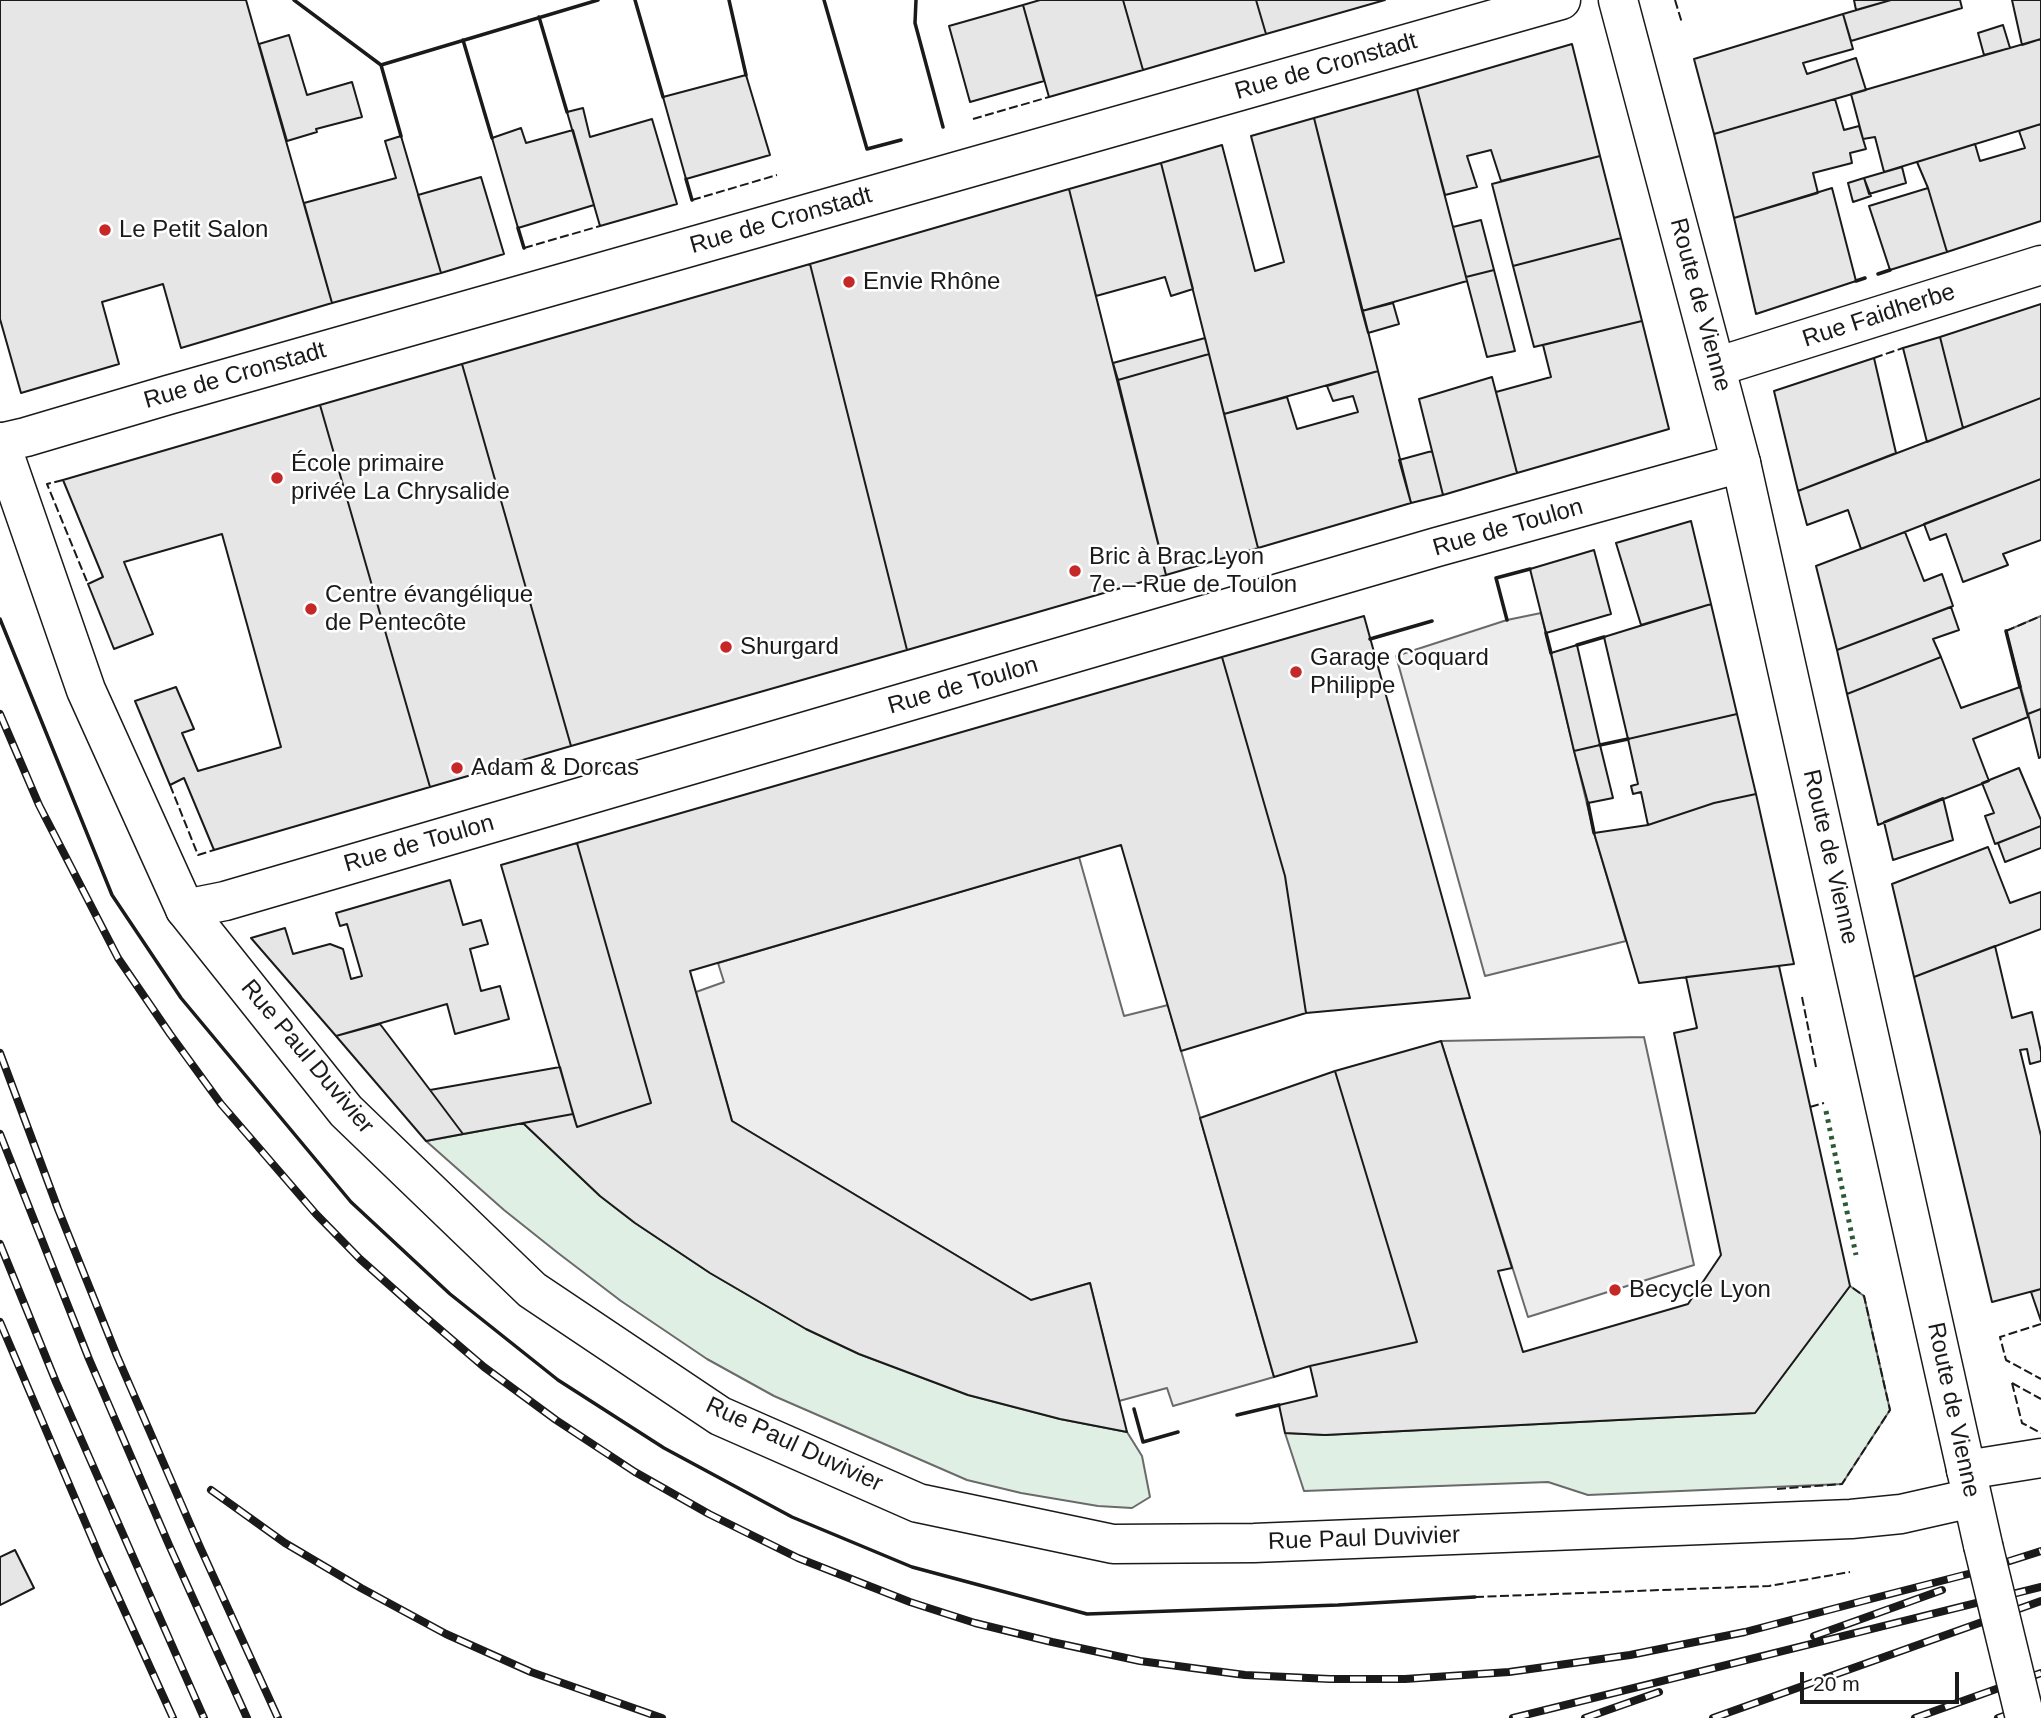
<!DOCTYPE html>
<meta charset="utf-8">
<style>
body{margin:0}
#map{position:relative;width:2041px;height:1718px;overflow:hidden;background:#fff;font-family:Arial,sans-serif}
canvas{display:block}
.scale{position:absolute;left:1800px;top:1672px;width:159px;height:32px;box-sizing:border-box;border:4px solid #1a1a1a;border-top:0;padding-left:9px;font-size:21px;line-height:24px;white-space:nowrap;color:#1a1a1a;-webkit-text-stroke:5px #fff;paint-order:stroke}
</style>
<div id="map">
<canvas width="2041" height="1718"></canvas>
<div class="scale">20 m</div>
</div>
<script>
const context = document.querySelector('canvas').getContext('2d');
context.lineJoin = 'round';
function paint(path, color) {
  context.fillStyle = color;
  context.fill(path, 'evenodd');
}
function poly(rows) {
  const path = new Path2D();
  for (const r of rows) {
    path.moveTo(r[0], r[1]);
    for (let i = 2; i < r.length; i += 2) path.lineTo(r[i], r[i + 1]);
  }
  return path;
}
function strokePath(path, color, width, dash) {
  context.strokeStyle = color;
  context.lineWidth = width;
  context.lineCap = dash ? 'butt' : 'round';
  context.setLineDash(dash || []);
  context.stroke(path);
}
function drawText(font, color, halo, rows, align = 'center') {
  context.font = font + ' Arial,sans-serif';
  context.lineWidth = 5;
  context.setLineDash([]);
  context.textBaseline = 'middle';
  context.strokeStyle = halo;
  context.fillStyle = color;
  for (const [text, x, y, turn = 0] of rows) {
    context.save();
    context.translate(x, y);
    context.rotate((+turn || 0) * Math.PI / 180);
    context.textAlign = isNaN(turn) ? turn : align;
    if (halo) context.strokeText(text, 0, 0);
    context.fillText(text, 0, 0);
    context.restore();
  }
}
const green = poly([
 [523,1123,600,1196,635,1223,710,1273,806,1329,859,1354,968,1395,1060,1419,1127,1432,1142,1456,1150,1497,1132,1508,1098,1506,1021,1493,967,1480,774,1396,707,1359,621,1301,558,1253,504,1210,426,1141,523,1123],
 [1850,1286,1864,1296,1890,1410,1842,1484,1588,1495,1548,1482,1304,1491,1285,1433,1325,1435,1755,1413,1850,1286]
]);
const parking = poly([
 [1541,613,1594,833,1626,941,1485,976,1396,656,1507,620,1541,613],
 [2041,616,2041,709,2028,714,2006,631,2041,616],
 [1079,857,1124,1016,1168,1005,1274,1377,1173,1406,1167,1388,1119,1401,1090,1283,1031,1300,732,1121,696,992,724,982,718,963,1079,857],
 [1644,1037,1694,1265,1528,1317,1441,1041,1644,1037]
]);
const building = poly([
 [0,0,246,0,332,303,181,348,163,284,102,302,119,364,21,393,0,319,0,0],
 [1040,0,1123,0,1143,70,1049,97,1023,5,1040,0],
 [1123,0,1256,0,1266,34,1143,70,1123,0],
 [1256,0,1385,0,1266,34,1256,0],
 [1854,0,1891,0,1856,10,1854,0],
 [1891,0,1960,0,1962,8,1851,41,1843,14,1891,0],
 [2012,0,2041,0,2041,39,2022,45,2012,0],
 [1023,5,1044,81,970,102,949,26,1023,5],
 [1843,14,1853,49,1803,63,1807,74,1856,58,1866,90,1714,134,1694,59,1843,14],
 [2003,25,2010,48,1984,55,1978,33,2003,25],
 [289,35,307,95,352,82,362,117,316,129,317,132,287,141,259,44,289,35],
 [2041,39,2041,124,1884,172,1875,137,1863,139,1851,94,2041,39],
 [1572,44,1600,156,1501,181,1491,150,1467,156,1477,187,1445,195,1417,89,1572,44],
 [746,75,770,155,686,179,663,97,746,75],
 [1417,89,1467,281,1362,311,1314,118,1417,89],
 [1835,99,1844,130,1859,126,1866,149,1850,153,1852,163,1813,173,1818,193,1734,218,1714,134,1835,99],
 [583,108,590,137,652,119,677,204,600,226,567,112,583,108],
 [1314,118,1378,371,1224,414,1161,163,1222,145,1255,271,1284,262,1251,136,1314,118],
 [2041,124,2041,221,1947,252,1928,188,1917,162,1975,144,1980,161,2025,148,2019,131,2041,124],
 [521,128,526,143,573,130,594,205,518,228,492,138,521,128],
 [401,136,441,273,332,303,304,203,396,178,385,141,401,136],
 [1600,156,1621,238,1513,266,1492,184,1600,156],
 [1161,163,1193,289,1171,296,1165,277,1096,296,1069,189,1161,163],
 [1902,167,1906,183,1869,194,1864,178,1902,167],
 [481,177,504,254,441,273,418,195,481,177],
 [1864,178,1871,196,1853,202,1848,183,1864,178],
 [1832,188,1856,281,1756,314,1734,218,1832,188],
 [1928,188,1947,252,1890,270,1869,206,1928,188],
 [1069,189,1166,575,907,650,810,264,1069,189],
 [1481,220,1494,270,1466,277,1453,227,1481,220],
 [1621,238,1642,321,1534,347,1513,266,1621,238],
 [810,264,907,650,571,746,462,364,810,264],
 [1494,270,1515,351,1487,357,1466,277,1494,270],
 [1393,303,1399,324,1368,333,1362,311,1393,303],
 [2041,304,2041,398,1963,428,1940,337,2041,304],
 [1642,321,1669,429,1517,473,1496,392,1551,377,1543,345,1642,321],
 [1940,337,1963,428,1927,442,1903,348,1940,337],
 [1205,338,1209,354,1118,380,1113,363,1205,338],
 [1209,354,1258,548,1166,575,1118,380,1209,354],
 [1874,358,1896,453,1798,491,1774,391,1874,358],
 [462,364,571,746,430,787,320,405,462,364],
 [1378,371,1411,503,1258,548,1224,414,1287,397,1297,429,1358,412,1353,396,1333,401,1327,386,1378,371],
 [1492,377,1517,473,1443,495,1419,399,1492,377],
 [2041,398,2041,479,1861,549,1848,510,1807,525,1798,491,2041,398],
 [320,405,430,787,214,850,184,778,170,785,135,701,176,687,194,729,182,733,198,771,281,747,222,534,124,562,153,634,114,649,88,584,103,577,63,480,320,405],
 [1432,451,1443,495,1411,503,1399,460,1432,451],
 [2041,479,2041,540,2003,554,2008,565,1963,582,1946,534,1930,540,1924,524,2041,479],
 [1691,521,1711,604,1641,625,1616,543,1691,521],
 [1905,532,1924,581,1942,574,1953,606,1837,650,1816,566,1905,532],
 [1594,550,1611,614,1546,633,1530,569,1594,550],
 [1711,604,1737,714,1628,739,1604,637,1711,604],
 [1951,607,1959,630,1933,639,1941,657,1847,694,1837,650,1951,607],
 [1364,616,1470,998,1306,1013,1285,876,1222,657,1364,616],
 [1577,645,1600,745,1574,751,1551,653,1577,645],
 [1222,657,1285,876,1306,1013,1181,1051,1121,845,690,971,732,1121,1031,1300,1090,1283,1127,1432,1060,1419,968,1395,859,1354,806,1329,710,1273,635,1223,600,1196,523,1123,573,1114,577,1127,651,1103,577,843,1222,657],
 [1941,657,1961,708,2020,687,2028,717,1973,739,1989,781,1878,825,1847,694,1941,657],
 [2041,709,2041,757,2039,758,2028,714,2041,709],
 [1737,714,1756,794,1714,803,1648,825,1641,792,1633,794,1631,786,1638,784,1628,739,1737,714],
 [1600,745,1613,798,1588,803,1574,751,1600,745],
 [2019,768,2041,820,2041,826,1995,844,1985,816,1994,813,1982,783,2019,768],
 [1756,794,1794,964,1639,983,1594,833,1648,825,1714,803,1756,794],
 [1943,798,1953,840,1893,860,1884,822,1943,798],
 [2041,826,2041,848,2005,862,1998,843,2041,826],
 [577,843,651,1103,577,1127,501,865,577,843],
 [1988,847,2010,903,2041,892,2041,929,1914,977,1892,884,1988,847],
 [450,880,463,925,481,920,488,944,470,949,481,991,500,986,509,1019,455,1034,447,1004,336,1036,251,938,285,928,293,954,330,944,343,949,351,979,362,976,347,924,340,926,336,913,450,880],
 [1995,946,2012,1018,2032,1012,2041,1052,2041,1061,2030,1064,2027,1049,2020,1050,2041,1136,2041,1289,1992,1302,1914,977,1995,946],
 [1779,966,1850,1286,1755,1413,1325,1435,1285,1433,1279,1405,1317,1396,1310,1366,1417,1342,1335,1071,1441,1041,1512,1268,1498,1271,1523,1352,1688,1304,1721,1255,1674,1033,1697,1028,1686,977,1779,966],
 [380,1024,430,1090,463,1134,426,1141,336,1036,380,1024],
 [560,1067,573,1114,463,1134,430,1090,560,1067],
 [1335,1071,1417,1342,1310,1366,1274,1377,1200,1118,1335,1071],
 [2041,1289,2041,1321,2031,1292,2041,1289],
 [15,1550,34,1588,0,1605,0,1557,15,1550]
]);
const minor = poly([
 [1716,367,2041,265],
 [0,443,26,437,168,395,1561,0],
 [185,909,225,901,1437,547,1741,463],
 [1966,1470,2041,1458]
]);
const secondary = poly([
 [1618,0,1741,463,1983,1545],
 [0,442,86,690,185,909,346,1111,532,1290,720,1416,918,1503,1113,1544,1254,1543,1851,1519,1901,1514,1972,1498]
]);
const rail = poly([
 [0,714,39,805,118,958,170,1034,221,1104,316,1214,360,1259,415,1308,484,1367,556,1420,635,1472,709,1514,798,1558,910,1602,975,1623,1052,1642,1140,1661,1245,1675,1330,1679,1405,1679,1509,1672,1630,1655,1745,1632,1859,1602,1972,1573,2041,1551],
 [0,1053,58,1209,117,1356,200,1547,278,1718],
 [0,1134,89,1359,169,1545,247,1718],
 [0,1244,56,1382,204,1718],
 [0,1322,100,1557,173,1718],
 [211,1490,285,1543,361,1588,446,1634,531,1672,662,1718],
 [1814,1636,1942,1590],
 [1513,1718,2041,1587],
 [1585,1718,1659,1692],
 [1713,1718,2041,1601],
 [1915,1718,2041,1673],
 [1998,1718,2041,1703]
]);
const secondaryBridge = poly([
 [1983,1545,2025,1718]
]);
const hedge = poly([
 [1826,1111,1856,1255]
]);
const fence = poly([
 [1675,0,1682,23],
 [973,119,1049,97],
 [692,200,777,175],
 [524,248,600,226],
 [1874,358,1903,348],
 [63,480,47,484,88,584],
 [2006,631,2041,616],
 [170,785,198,855,214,850],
 [1802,997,1816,1067],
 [1810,1107,1824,1103],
 [2041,1324,2000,1337,2006,1360,2041,1379],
 [2012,1383,2022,1423,2041,1433],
 [2012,1383,2041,1399],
 [1777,1489,1842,1484,1890,1410,1864,1296,1850,1286],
 [1475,1597,1769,1586,1850,1572]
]);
const wall = poly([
 [294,0,381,65,598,0],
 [635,0,663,97],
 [729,0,746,75],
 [824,0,867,149,901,140],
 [916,0,915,23,943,127],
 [539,17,567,112],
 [463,40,492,138],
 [381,65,401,136],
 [686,179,692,200],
 [518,228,524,248],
 [1878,274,1890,270],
 [1856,281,1865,278],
 [0,619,112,895,181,998,351,1202,450,1294,558,1380,664,1448,792,1517,912,1567,1087,1614,1338,1605,1475,1597],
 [1507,620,1496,578,1530,569],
 [2006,631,2020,687],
 [1546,633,1551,653],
 [1370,639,1432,621],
 [1577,645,1604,637],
 [1600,745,1628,739],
 [1588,803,1594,833],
 [1134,1409,1143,1442,1178,1432],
 [1237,1415,1279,1405]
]);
const markers = [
 [105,230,7,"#c62828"],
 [849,282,7,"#c62828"],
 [277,478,7,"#c62828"],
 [1075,571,7,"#c62828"],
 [311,609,7,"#c62828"],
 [726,647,7,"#c62828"],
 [1296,672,7,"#c62828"],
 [457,768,7,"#c62828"],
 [1615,1290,7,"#c62828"]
];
const streetNames = [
 ["Rue de Cronstadt",1326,67,-16],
 ["Rue de Cronstadt",781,221,-16],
 ["Route de Vienne",1700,305,75],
 ["Rue Faidherbe",1879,316,-18],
 ["Rue de Cronstadt",235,376,-16],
 ["Rue de Toulon",1508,528,-16],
 ["Rue de Toulon",963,686,-16],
 ["Rue de Toulon",419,844,-16],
 ["Route de Vienne",1830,857,77],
 ["Rue Paul Duvivier",307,1057,50],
 ["Route de Vienne",1953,1410,78],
 ["Rue Paul Duvivier",794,1445,25],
 ["Rue Paul Duvivier",1364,1539,-2]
];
const poiNames = [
 ["Le Petit Salon",119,230],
 ["Envie Rhône",863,282],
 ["École primaire",291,464],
 ["privée La Chrysalide",291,492],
 ["Bric à Brac Lyon",1089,557],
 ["7e – Rue de Toulon",1089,585],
 ["Centre évangélique",325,595],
 ["de Pentecôte",325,623],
 ["Shurgard",740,647],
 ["Garage Coquard",1310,658],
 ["Philippe",1310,686],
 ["Adam & Dorcas",471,768],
 ["Becycle Lyon",1629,1290]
];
paint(green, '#e0efe3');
strokePath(green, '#6a6a6a', 2);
paint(parking, '#ededed');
strokePath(parking, '#6a6a6a', 2);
paint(building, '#e6e6e6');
strokePath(building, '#1a1a1a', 2);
strokePath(minor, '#1a1a1a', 41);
strokePath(secondary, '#1a1a1a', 41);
strokePath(minor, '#fff', 38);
strokePath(secondary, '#fff', 38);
strokePath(rail, '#1a1a1a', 8);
strokePath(rail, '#fff', 5, [16]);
strokePath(secondaryBridge, '#1a1a1a', 41, []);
strokePath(secondaryBridge, '#fff', 38);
strokePath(hedge, '#2b5a34', 5, [3.5, 5]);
strokePath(fence, '#1a1a1a', 2, [9, 3.5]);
strokePath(wall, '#1a1a1a', 3.5);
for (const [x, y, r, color] of markers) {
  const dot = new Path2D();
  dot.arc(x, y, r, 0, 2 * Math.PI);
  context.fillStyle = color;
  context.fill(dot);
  strokePath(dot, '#fff', 2.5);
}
drawText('24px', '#1a1a1a', '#fff', streetNames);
drawText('24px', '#1a1a1a', '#fff', poiNames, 'left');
</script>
